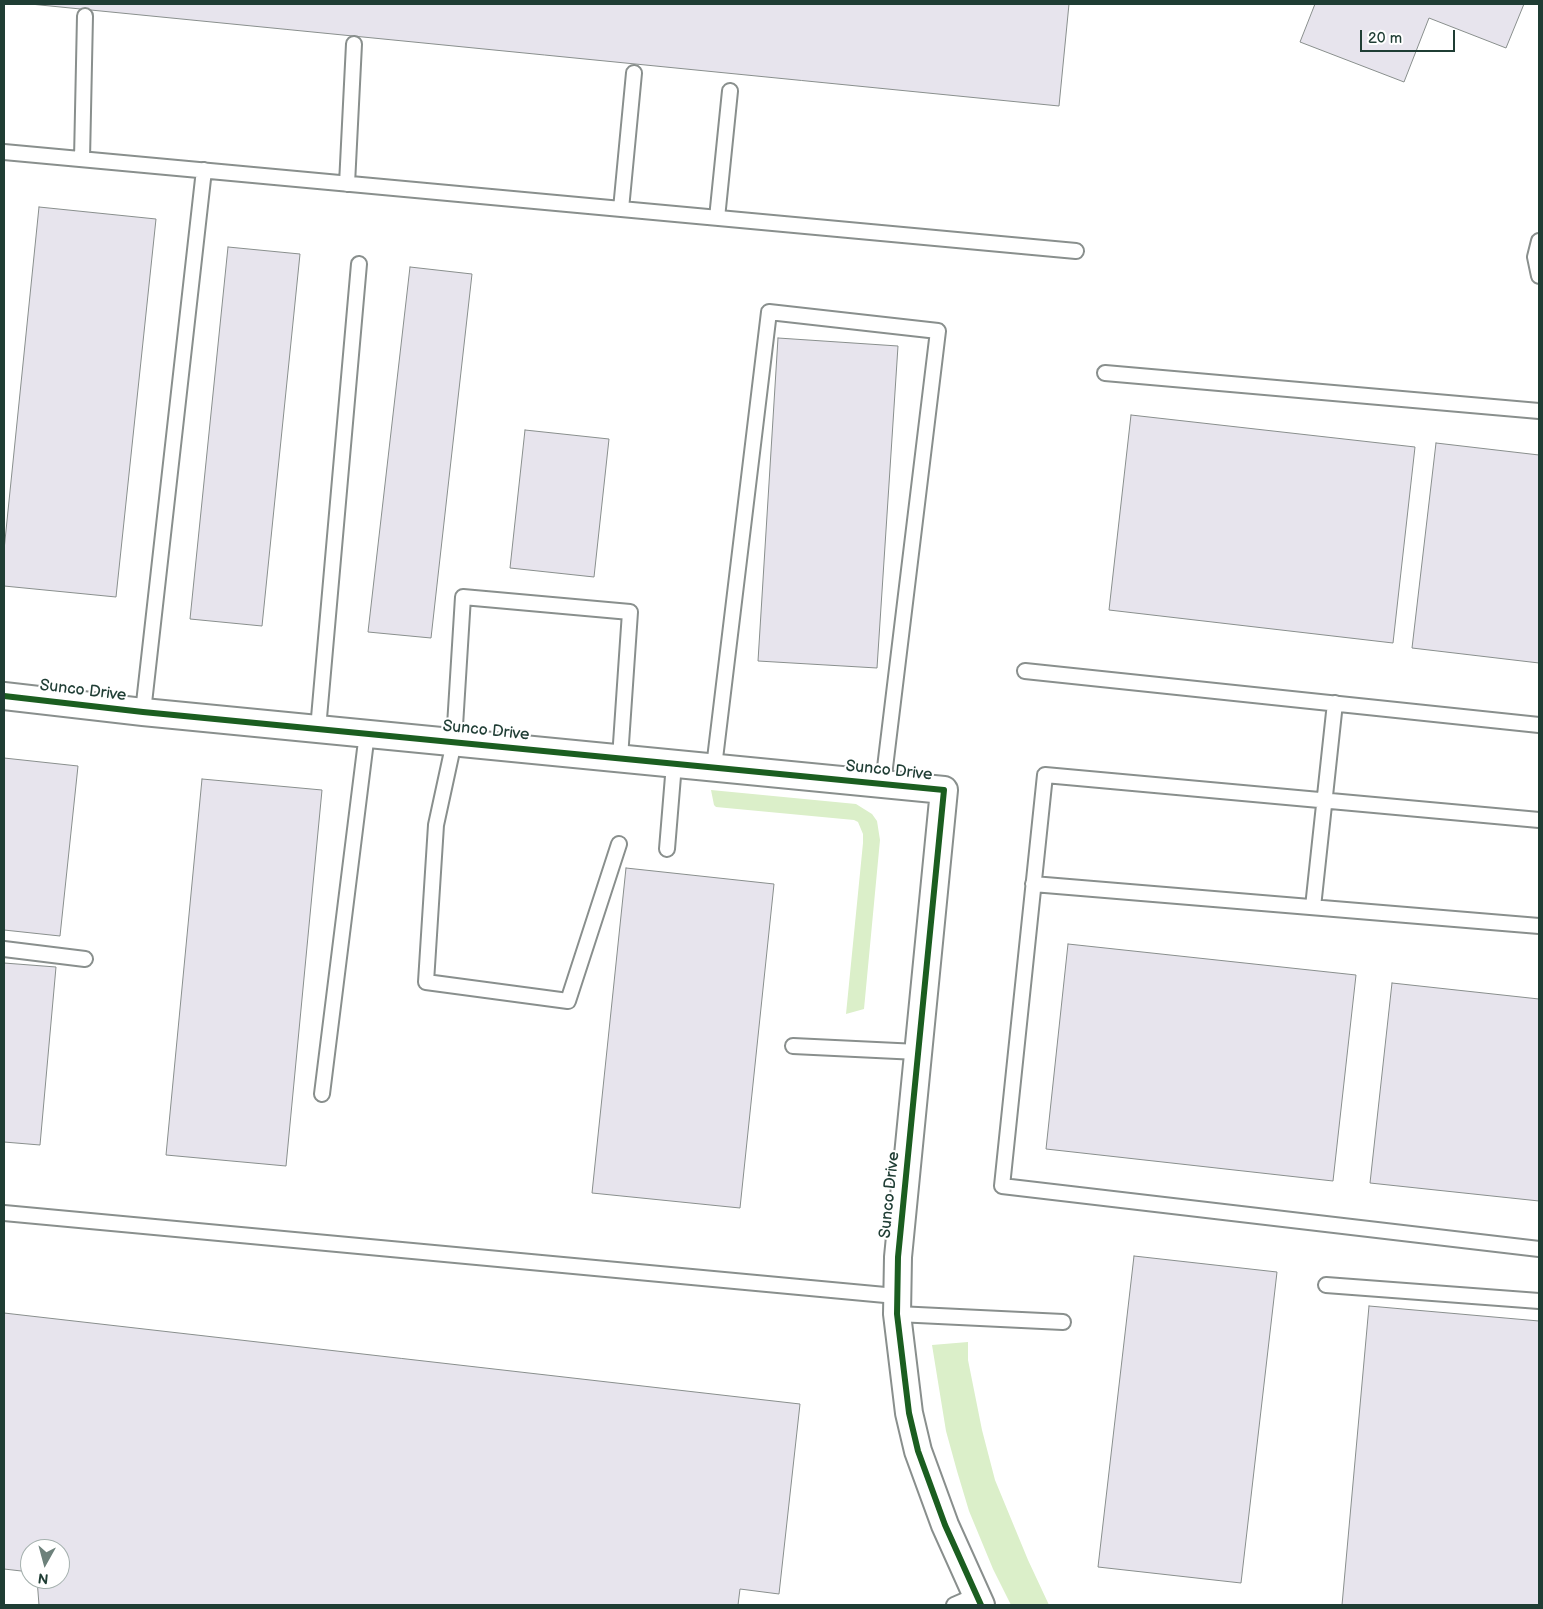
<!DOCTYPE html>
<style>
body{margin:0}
#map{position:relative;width:1543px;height:1609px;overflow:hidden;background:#fff;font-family:"Balsamiq Sans",sans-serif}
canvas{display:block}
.frame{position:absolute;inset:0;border:5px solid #1f3d34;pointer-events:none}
.north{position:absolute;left:20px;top:1539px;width:50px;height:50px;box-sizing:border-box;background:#fff;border:1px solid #a5b1ae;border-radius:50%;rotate:187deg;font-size:14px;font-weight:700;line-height:20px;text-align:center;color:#1f3d34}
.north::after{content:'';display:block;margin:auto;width:18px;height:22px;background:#6d817b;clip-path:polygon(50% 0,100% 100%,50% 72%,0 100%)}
.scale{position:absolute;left:1360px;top:30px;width:95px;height:22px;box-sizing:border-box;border:2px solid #1f3d34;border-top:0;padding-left:6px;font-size:15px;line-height:18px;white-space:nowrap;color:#1f3d34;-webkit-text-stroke:4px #fff;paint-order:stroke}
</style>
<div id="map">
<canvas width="1543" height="1609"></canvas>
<div class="frame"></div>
<div class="north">N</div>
<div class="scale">20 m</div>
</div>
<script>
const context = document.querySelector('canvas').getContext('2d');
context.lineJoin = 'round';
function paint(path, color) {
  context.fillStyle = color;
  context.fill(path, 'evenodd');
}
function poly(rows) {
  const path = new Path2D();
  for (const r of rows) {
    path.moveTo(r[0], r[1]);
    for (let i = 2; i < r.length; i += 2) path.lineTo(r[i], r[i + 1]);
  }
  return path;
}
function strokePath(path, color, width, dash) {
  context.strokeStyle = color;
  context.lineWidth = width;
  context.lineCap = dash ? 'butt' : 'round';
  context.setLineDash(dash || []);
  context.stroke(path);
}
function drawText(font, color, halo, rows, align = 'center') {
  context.font = font + ' "Balsamiq Sans",sans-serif';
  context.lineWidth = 4;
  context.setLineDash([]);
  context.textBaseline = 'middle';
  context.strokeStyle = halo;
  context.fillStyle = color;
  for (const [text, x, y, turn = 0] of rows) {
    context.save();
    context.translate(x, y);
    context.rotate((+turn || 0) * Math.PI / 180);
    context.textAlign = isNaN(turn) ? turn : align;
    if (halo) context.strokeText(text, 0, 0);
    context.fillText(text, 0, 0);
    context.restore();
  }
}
const green = poly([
 [711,790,856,804,872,814,877,821,880,840,864,1009,846,1014,863,843,863,834,858,822,854,820,716,807,714,805],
 [968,1342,968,1360,982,1430,995,1480,1028,1560,1049,1605,1011,1605,993,1569,969,1511,957,1471,946,1431,932,1345]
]);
const building = poly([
 [30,4,1069,4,1059,106,30,4],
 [1315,4,1524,4,1506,48,1429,18,1404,82,1300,42,1315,4],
 [39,207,156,219,116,597,4,586,4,550,39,207],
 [228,247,300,254,262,626,190,619,228,247],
 [410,267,472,274,431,638,368,632,410,267],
 [778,338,898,346,877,668,758,661,778,338],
 [1131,415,1415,447,1393,643,1109,610,1131,415],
 [525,430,609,439,594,577,510,568,525,430],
 [1436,443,1539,455,1539,663,1412,648,1436,443],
 [4,758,78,766,60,936,4,930,4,758],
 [202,779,322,790,286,1166,166,1155,202,779],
 [626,868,774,884,740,1208,592,1193,626,868],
 [1068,944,1356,975,1333,1181,1046,1149,1068,944],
 [4,963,56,967,40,1145,4,1142,4,963],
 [1392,983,1539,999,1539,1201,1370,1183,1392,983],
 [1134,1256,1277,1272,1241,1583,1098,1567,1134,1256],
 [1369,1306,1539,1321,1539,1605,1342,1605,1369,1306],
 [4,1313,800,1404,779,1594,740,1589,738,1605,39,1605,37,1579,60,1579,60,1549,30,1549,30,1572,4,1569,4,1313]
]);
const service = poly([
 [4,152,1076,251],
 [82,159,85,16],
 [347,184,354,44],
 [621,209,634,73],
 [717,218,730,91],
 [1539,241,1535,257,1539,276],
 [1105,373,1539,411],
 [1025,671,1539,725],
 [143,712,204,170],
 [318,729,359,264],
 [714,767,769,312,938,331,883,784],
 [1539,820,1045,775,1002,1186,1539,1249],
 [619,844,568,1001,426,982,436,825,454,742,463,597,630,612,620,758],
 [667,849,674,764],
 [1033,884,1539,926],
 [1313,907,1335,703],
 [4,949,85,959],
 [793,1046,918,1052],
 [322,1094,367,733],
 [4,1213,896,1296],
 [1326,1285,1539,1301],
 [897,1314,1063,1322],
 [954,1605,977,1595]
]);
const minor = poly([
 [4,696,143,712,944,790,898,1257,897,1314,909,1413,918,1451,945,1525,981,1605]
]);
const cycleway = poly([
 [4,696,143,712,944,790,898,1257,897,1314,909,1413,918,1451,945,1525,981,1605]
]);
const streetNames = [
 ["Sunco Drive",83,691,7],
 ["Sunco Drive",486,731,6],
 ["Sunco Drive",889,771,6],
 ["Sunco Drive",890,1195,-84]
];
paint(green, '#dbefc9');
paint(building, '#e7e4ed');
strokePath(building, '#898f8d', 1);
strokePath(service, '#898f8d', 18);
strokePath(minor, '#898f8d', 30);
strokePath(service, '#fff', 14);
strokePath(minor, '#fff', 26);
strokePath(cycleway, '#1b5e20', 6);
drawText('16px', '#1f3d34', '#fff', streetNames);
</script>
